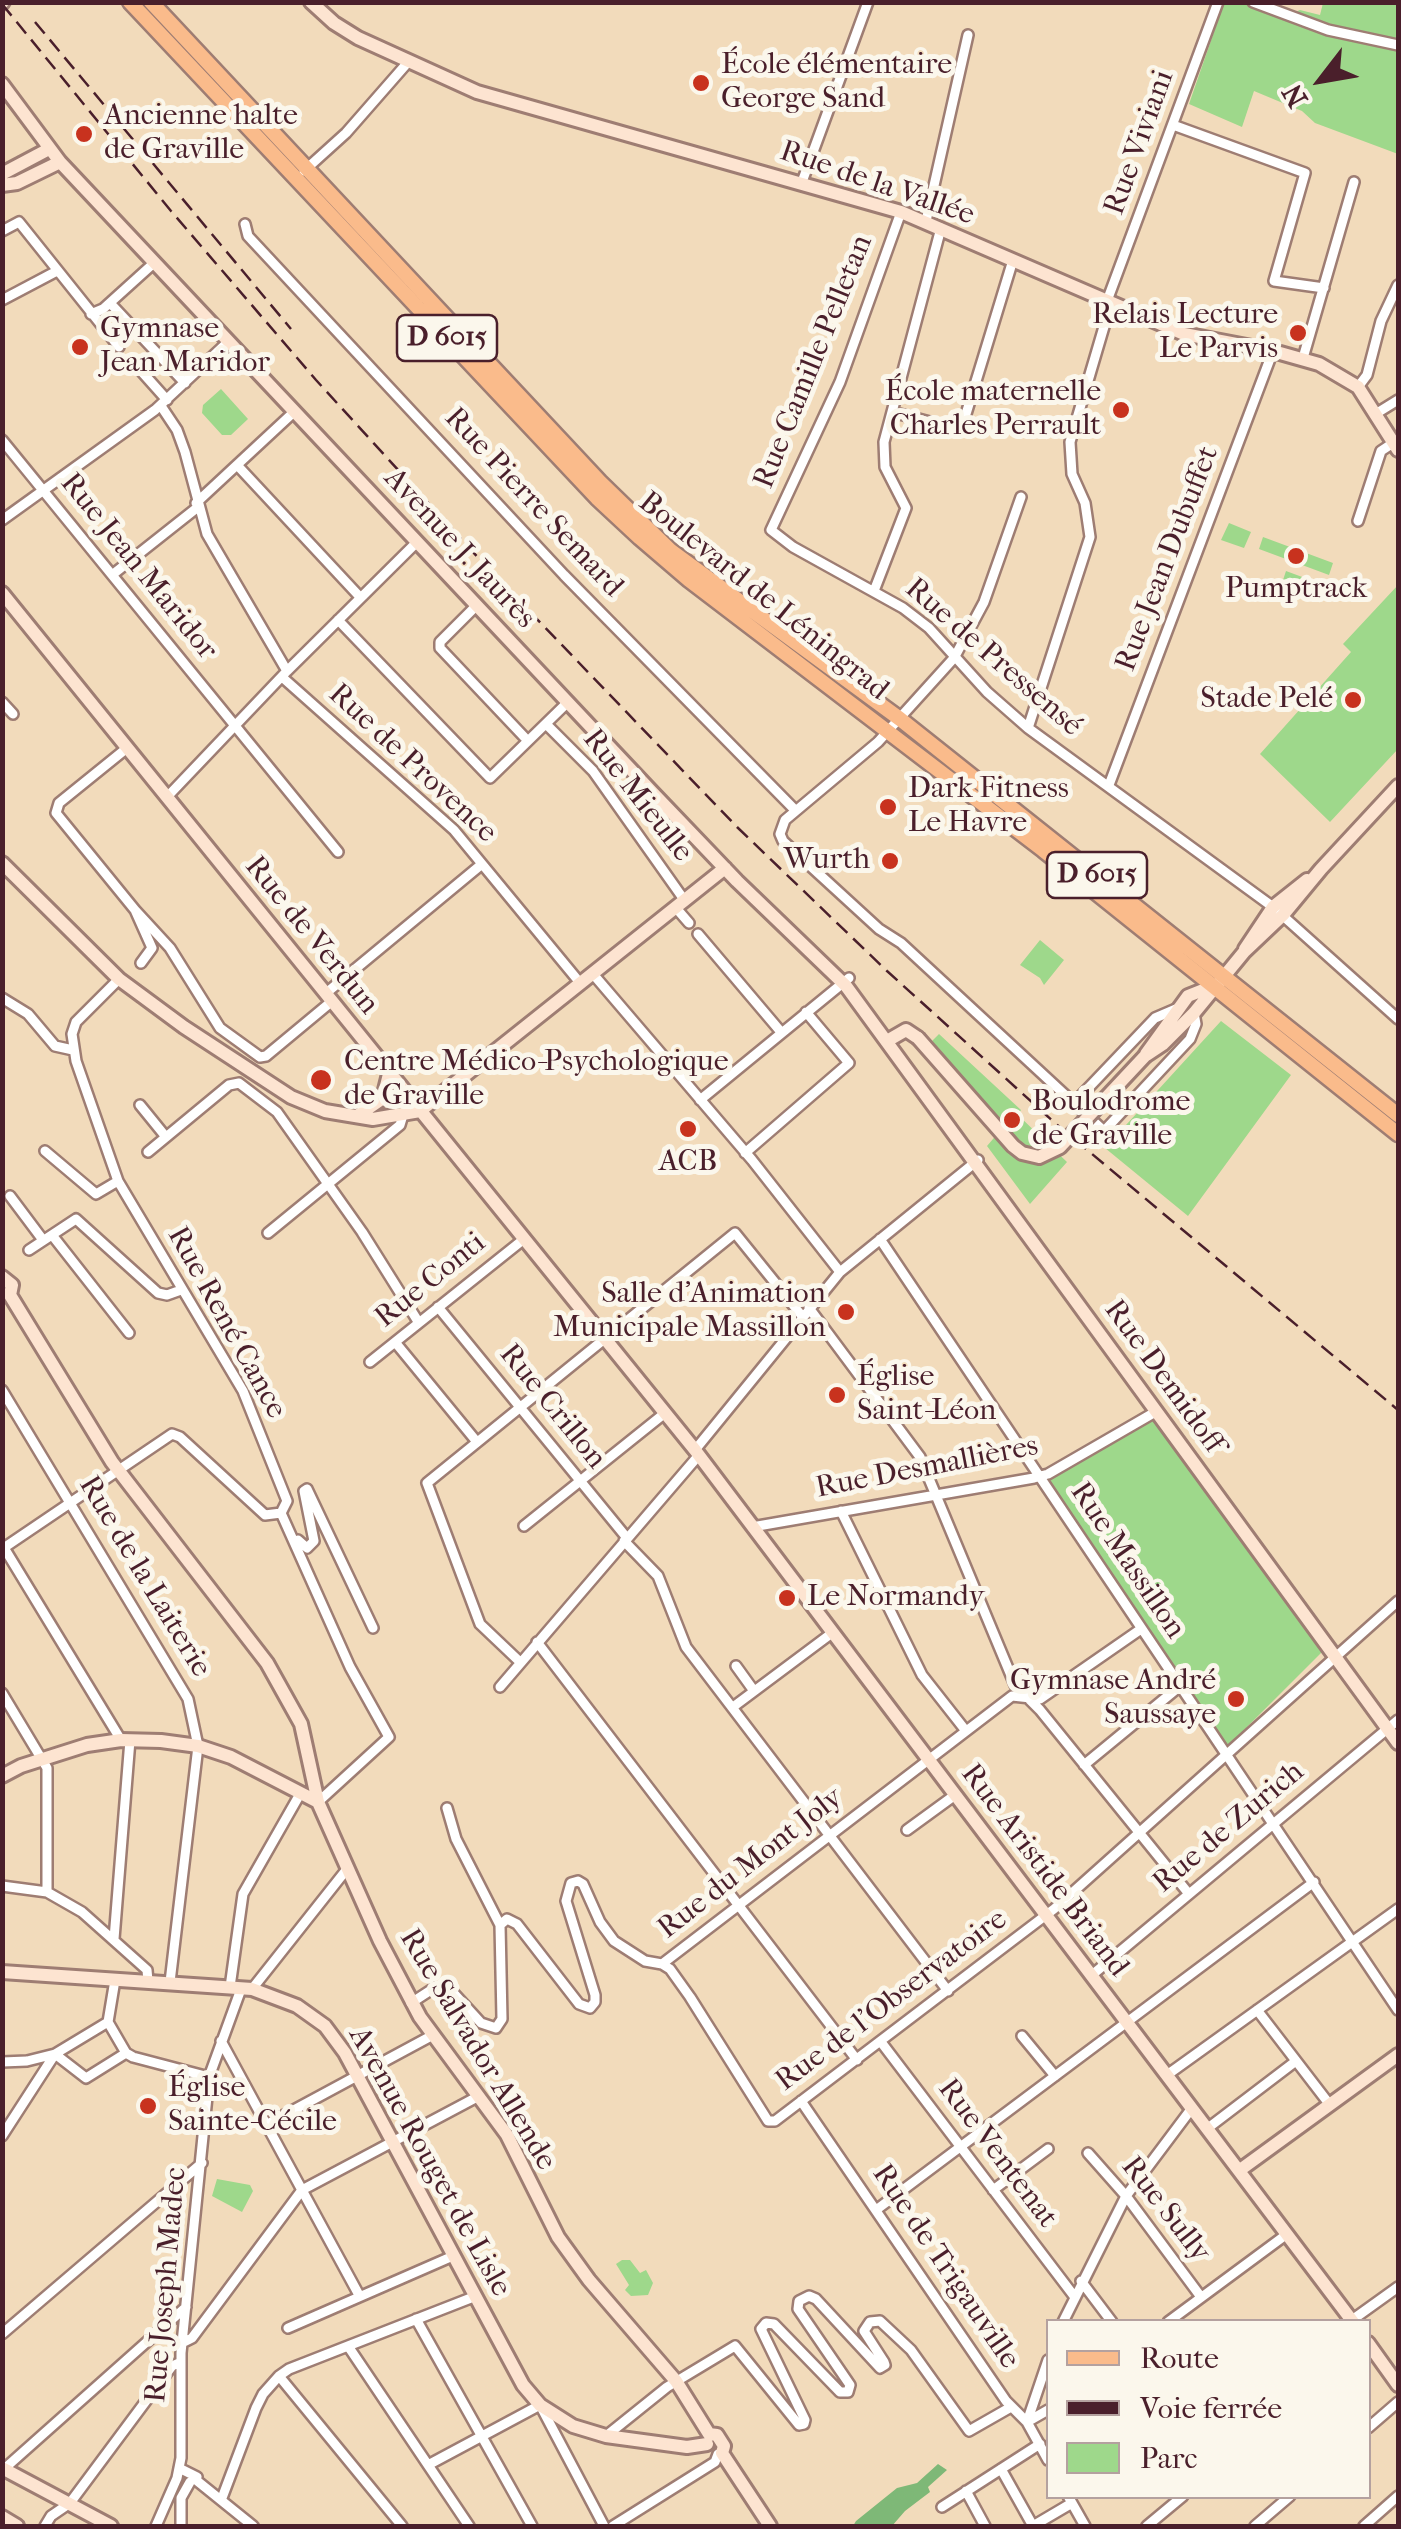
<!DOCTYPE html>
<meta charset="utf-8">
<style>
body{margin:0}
#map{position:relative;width:1401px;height:2529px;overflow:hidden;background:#f2dbbb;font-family:"IM FELL French Canon",serif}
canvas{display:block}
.frame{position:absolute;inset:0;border:5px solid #4a1f2b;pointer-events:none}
.legend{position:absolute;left:1046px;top:2319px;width:325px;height:180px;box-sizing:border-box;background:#fbf7ec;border:2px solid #b4a19f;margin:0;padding:12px 18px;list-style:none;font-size:30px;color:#4a1f2b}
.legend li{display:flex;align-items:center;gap:20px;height:50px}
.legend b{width:50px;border:2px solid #b4a19f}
.north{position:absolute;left:1271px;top:30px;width:100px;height:100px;-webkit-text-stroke:8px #fbf7ec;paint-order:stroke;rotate:239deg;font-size:28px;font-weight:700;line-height:40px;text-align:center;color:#4a1f2b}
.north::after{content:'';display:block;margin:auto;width:35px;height:45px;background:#4a1f2b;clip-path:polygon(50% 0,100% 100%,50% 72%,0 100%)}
</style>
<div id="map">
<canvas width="1401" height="2529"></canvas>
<div class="frame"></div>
<ul class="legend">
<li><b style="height:12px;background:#fabb8b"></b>Route</li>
<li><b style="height:12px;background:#4a1f2b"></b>Voie ferrée</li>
<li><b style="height:28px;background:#9ed88b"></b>Parc</li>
</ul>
<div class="north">N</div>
</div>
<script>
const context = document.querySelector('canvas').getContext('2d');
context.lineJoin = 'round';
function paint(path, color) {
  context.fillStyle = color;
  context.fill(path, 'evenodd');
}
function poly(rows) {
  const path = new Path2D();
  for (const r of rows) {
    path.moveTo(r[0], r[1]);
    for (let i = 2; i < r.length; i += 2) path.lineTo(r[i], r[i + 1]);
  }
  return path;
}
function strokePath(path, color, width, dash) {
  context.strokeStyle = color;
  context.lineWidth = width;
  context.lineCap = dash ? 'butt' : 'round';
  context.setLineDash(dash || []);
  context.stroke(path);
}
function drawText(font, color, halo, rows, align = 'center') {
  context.font = font + ' "IM FELL French Canon",serif';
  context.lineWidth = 10;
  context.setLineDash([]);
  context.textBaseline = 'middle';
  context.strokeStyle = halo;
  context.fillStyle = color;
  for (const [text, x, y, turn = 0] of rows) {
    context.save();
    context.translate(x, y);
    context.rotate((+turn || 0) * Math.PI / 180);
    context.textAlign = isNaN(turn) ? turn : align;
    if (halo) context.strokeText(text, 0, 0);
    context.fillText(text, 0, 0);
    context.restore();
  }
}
const green = poly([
 [1224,3,1265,3,1291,14,1300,10,1320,15,1323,3,1398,3,1398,154,1315,123,1302,111,1254,91,1242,127,1189,104],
 [221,389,248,419,231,435,222,435,202,413,203,405],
 [1229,523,1251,532,1244,548,1221,540],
 [1263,537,1333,563,1329,575,1259,549],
 [1286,571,1313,581,1307,596,1281,586],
 [1398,585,1398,749,1330,822,1260,754,1351,652,1343,644],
 [1040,940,1064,960,1044,985,1040,978,1020,965],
 [1221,1021,1291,1075,1188,1216,1105,1148],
 [939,1034,1021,1110,1018,1115,1067,1162,1030,1204,987,1146,1005,1125,932,1041],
 [1157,1418,1323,1651,1227,1747,1048,1479],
 [217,2179,250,2185,253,2191,242,2212,212,2196],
 [622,2260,630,2260,640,2273,646,2270,653,2283,648,2295,631,2296,625,2290,629,2285,616,2264]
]);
const forest = poly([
 [938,2464,947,2470,928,2487,930,2492,905,2511,892,2526,853,2526,856,2521,897,2488,917,2483]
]);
const street = poly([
 [1253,2,1328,30,1398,45],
 [1173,125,1305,173,1274,281,1324,288],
 [304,171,346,133,409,61],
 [802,182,868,2],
 [901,212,840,382,771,530,793,547,903,608,929,628,987,692,1028,728,1273,907,1398,1019],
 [926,221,968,35],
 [245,224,248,236,564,575,795,810],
 [2,231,19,222,119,347],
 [2,300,57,271],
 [1107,301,1218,2],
 [110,303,185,383],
 [91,314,103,309,155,262],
 [1303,358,1354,182],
 [142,372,167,400],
 [1358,387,1367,375,1381,321,1398,285],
 [161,406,177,430,185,452,207,534,287,671,167,797],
 [892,412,945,426,952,425,966,414,1013,260],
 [1377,413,1398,400],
 [2,440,338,852],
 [237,465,360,597],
 [1021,497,984,602,954,658,878,742,785,820,780,834,783,841,879,929,901,943,1104,1131,1190,1039,1196,1024,1194,1013],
 [196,503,295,411],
 [2,520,155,410,229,341],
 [1358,521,1381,451,1393,443],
 [112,575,198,507],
 [874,591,906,508,885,467,884,442,941,228],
 [477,605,440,642,440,648,528,741],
 [338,620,490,778,568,702],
 [287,671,417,542],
 [282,677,454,830,581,984],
 [2,702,13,714],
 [546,724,593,771,685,901],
 [1028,728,1090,537,1085,503,1072,474,1070,442,1111,303],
 [127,748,59,803,56,813,135,910,152,948,141,963],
 [1109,785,1273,351],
 [676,908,689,923],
 [135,910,170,948,220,1028,260,1057,266,1056,331,1002],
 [698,934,781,1032],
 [593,974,752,1160,840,1272],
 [325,994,482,864],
 [2,998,28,1014,55,1046,73,1050],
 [700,1100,849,978],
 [1074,1103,1155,1018,1176,1009],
 [140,1105,166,1137],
 [45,1151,96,1194,118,1181],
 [148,1152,229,1085,239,1083,277,1112,362,1232,419,1323],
 [745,1153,849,1063,806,1012],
 [10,1196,43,1240],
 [268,1233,400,1125,403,1115],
 [52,1235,129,1333],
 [880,1239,1398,2010],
 [29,1250,76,1219,158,1293,167,1295,181,1290],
 [438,1307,627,1538],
 [809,1308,920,1457,1015,1685,1040,1710,1189,1894],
 [395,1342,477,1442],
 [370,1362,524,1239],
 [2,1390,188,1699,198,1746,170,1982],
 [695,1450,840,1272,978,1160],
 [841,1511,922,1675,966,1731],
 [281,1513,350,1667,389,1737,318,1802],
 [524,1526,665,1413],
 [752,1527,1034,1478,1048,1474,1157,1411],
 [298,1540,307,1548,314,1541,304,1491,307,1489,373,1628],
 [624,1541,658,1576,686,1647,948,1991],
 [3,1546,121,1740],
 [2,1549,172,1434,180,1437,265,1515,281,1513,287,1501,243,1391,118,1181,76,1061,72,1034,76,1022,119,979],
 [537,1642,857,2060],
 [520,1662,480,1624,427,1483,735,1233,802,1316],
 [736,1666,754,1691],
 [500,1687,699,1455],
 [2,1693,47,1768,47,1892],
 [733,1707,832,1633],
 [1084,1765,1180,1686],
 [447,1808,456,1839,500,1925],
 [907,1830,955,1795],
 [2,1886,47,1892,82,1912,147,1970,148,1981],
 [114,1939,130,1740],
 [662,1964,670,1969,690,1997,768,2121,775,2121,1054,1909,1398,1601],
 [1092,1975,1398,1720],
 [115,1980,108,2022,126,2053,133,2057,209,2077],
 [230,1987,243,1894,300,1794],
 [252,1989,347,1869],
 [411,2003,434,1988,449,1988,481,2023,496,2028,502,2019,500,1925,507,1919,517,1924,579,2004,590,2008,595,2002,595,1995,566,1901,571,1883,578,1881,583,1884,600,1922,614,1941,645,1961,662,1964,1012,1696,1040,1699,1141,1629],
 [1257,2010,1330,2105],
 [1022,2036,1055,2076],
 [221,2041,359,2295],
 [881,2042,1074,2296],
 [2,2062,27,2061,55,2054,108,2022],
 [1167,2075,1398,1909],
 [801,2101,1006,2401,1027,2422,1048,2460],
 [266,2125,433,2035],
 [1208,2128,1296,2061],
 [2,2136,55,2054,86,2078,126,2053],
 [1088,2153,1126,2196,1201,2297],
 [993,2190,1048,2149],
 [876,2210,1314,1882],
 [1081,2281,1112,2322],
 [416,2319,532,2526],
 [1352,2320,1398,2287],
 [1063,2322,1126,2196,1192,2108],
 [1168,2322,1287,2234],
 [288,2328,453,2256],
 [2,2334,202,2163],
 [182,2343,192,2338,302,2190,479,2096],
 [348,2346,469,2526],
 [279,2376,402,2526],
 [1027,2422,1048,2360],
 [1027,2422,1048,2410],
 [1368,2428,1398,2402],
 [606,2436,667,2387,735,2346,799,2425,804,2424,805,2420,761,2329,766,2323,774,2324,840,2392,848,2392,850,2385,798,2309,799,2301,809,2296,816,2299,880,2368,885,2365,884,2362,864,2331,870,2322,880,2321,911,2350,969,2431,1011,2407],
 [428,2465,540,2405,604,2526],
 [179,2468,197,2477,196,2480,253,2526],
 [4,2469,186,2307],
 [1001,2469,1033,2526],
 [966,2491,985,2526],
 [1068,2496,1085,2526],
 [222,2498,256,2408,263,2394,279,2376,289,2369,476,2296],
 [942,2507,1040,2444],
 [45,2526,51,2516,70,2503,172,2366,181,2362],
 [156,2526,177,2478,181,2458,181,2353,209,2077,241,1989],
 [181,2526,181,2498,190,2482],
 [613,2526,715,2462,718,2454],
 [1033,2526,1072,2503],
 [1147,2526,1183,2496],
 [1255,2526,1290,2496],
 [1364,2526,1398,2496]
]);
const secondary = poly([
 [311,2,334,23,358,38,477,92,901,212,1184,334,1273,351,1319,364,1358,387,1398,450],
 [2,3,3,2],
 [2,84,60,162,652,792,737,881,846,986,1398,1743],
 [2,174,49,149],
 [2,185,17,183,60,162],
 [2,593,695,1450,1353,2322],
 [2,863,119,979,184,1027,291,1097,325,1111,373,1119,420,1111,725,868],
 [1245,949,1273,907,1307,880],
 [887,1041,906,1030,918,1038],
 [1146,1054,1188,996,1213,986],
 [1145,1056,1163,1044,1194,1013,1244,952,1283,915,1321,869,1398,786],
 [357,1116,383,1098,389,1074],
 [2,1277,12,1285,10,1295],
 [10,1295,112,1462,267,1663,301,1724,318,1802,380,1941,420,2017,507,2135,558,2237,589,2280,676,2381,709,2434],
 [2,1776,21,1766,87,1745,121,1740,161,1741,198,1746,231,1757,318,1802],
 [2,1972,252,1989,297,2006,325,2026,345,2053,523,2385,540,2405,573,2426,606,2436,687,2447,707,2444],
 [1240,2170,1398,2055],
 [1368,2343,1398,2385],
 [709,2434,717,2435,724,2446,722,2453,770,2526],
 [2,2468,111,2526],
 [2,2517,17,2526]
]);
const primary = poly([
 [130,2,597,498,640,538,689,580,1043,850,1398,1134],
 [151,2,600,482,671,551,900,719,1398,1115]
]);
const rail = poly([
 [2,4,171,211,316,380,483,563,737,827,887,971,1055,1123,1398,1410],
 [35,22,291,329]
]);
const secondaryBridge = poly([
 [918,1038,1013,1146,1022,1153,1039,1157,1060,1147,1145,1056]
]);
const markers = [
 [701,83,10,"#c8321e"],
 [84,134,10,"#c8321e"],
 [1298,333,10,"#c8321e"],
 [80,347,10,"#c8321e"],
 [1121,410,10,"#c8321e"],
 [1296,556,10,"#c8321e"],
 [1353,700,10,"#c8321e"],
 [888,807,10,"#c8321e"],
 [890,861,10,"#c8321e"],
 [321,1080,12,"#c8321e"],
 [1012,1120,10,"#c8321e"],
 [688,1129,10,"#c8321e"],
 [846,1312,10,"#c8321e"],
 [837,1395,10,"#c8321e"],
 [787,1598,10,"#c8321e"],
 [1236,1699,10,"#c8321e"],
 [148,2106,10,"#c8321e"]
];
const shields = [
 [447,338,100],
 [1097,875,100]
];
const shieldNames = [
 ["D 6015",447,338],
 ["D 6015",1097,875]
];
const poiNames = [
 ["École élémentaire",721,66],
 ["George Sand",721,100],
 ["Ancienne halte",104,117],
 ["de Graville",104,151],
 ["Relais Lecture",1278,316,"right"],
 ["Le Parvis",1278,350,"right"],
 ["Gymnase",100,330],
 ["Jean Maridor",100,364],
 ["École maternelle",1101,393,"right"],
 ["Charles Perrault",1101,427,"right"],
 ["Pumptrack",1296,590,"center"],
 ["Stade Pelé",1333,700,"right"],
 ["Dark Fitness",908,790],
 ["Le Havre",908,824],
 ["Wurth",870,861,"right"],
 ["Centre Médico-Psychologique",344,1063],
 ["de Graville",344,1097],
 ["Boulodrome",1032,1103],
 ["de Graville",1032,1137],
 ["ACB",688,1163,"center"],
 ["Salle d'Animation",826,1295,"right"],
 ["Municipale Massillon",826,1329,"right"],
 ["Église",857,1378],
 ["Saint-Léon",857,1412],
 ["Le Normandy",807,1598],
 ["Gymnase André",1216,1682,"right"],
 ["Saussaye",1216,1716,"right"],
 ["Église",168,2089],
 ["Sainte-Cécile",168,2123]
];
const streetNames = [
 ["Rue Viviani",1140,143,-70],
 ["Rue de la Vallée",877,184,19],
 ["Rue Camille Pelletan",814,362,-68],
 ["Rue Pierre Semard",533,503,47],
 ["Avenue J. Jaurès",459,549,47],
 ["Rue Jean Dubuffet",1168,559,-69],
 ["Rue Jean Maridor",138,567,51],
 ["Boulevard de Léningrad",763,597,39],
 ["Rue de Pressensé",993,658,41],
 ["Rue de Provence",412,764,43],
 ["Rue Mieulle",637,796,52],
 ["Rue de Verdun",311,936,51],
 ["Rue Conti",431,1281,-39],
 ["Rue René Cance",226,1323,61],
 ["Rue Demidoff",1163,1377,54],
 ["Rue Crillon",552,1407,51],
 ["Rue Desmallières",927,1468,-11],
 ["Rue Massillon",1127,1561,56],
 ["Rue de la Laiterie",144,1577,59],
 ["Rue de Zurich",1229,1828,-40],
 ["Rue du Mont Joly",751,1864,-38],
 ["Rue Aristide Briand",1044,1871,53],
 ["Rue de l'Observatoire",892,2001,-37],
 ["Rue Salvador Allende",477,2050,59],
 ["Rue Ventenat",997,2154,53],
 ["Avenue Rouget de Lisle",429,2162,61],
 ["Rue Sully",1165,2210,52],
 ["Rue de Trigauville",945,2267,56],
 ["Rue Joseph Madec",167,2285,-85]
];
paint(green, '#9ed88b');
paint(forest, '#7eb877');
strokePath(street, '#9e7d73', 14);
strokePath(secondary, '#9e7d73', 18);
strokePath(primary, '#9e7d73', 19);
strokePath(street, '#fff', 9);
strokePath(secondary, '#fde4d1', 12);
strokePath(primary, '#fabb8b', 14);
strokePath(rail, '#4a1f2b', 2.5, [15, 8]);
strokePath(secondaryBridge, '#9e7d73', 18, []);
strokePath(secondaryBridge, '#fde4d1', 12);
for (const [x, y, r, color] of markers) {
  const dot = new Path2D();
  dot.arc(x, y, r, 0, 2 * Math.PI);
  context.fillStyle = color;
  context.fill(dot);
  strokePath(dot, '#fbf7ec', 4);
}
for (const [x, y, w] of shields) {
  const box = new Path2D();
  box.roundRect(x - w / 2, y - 23, w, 46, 8);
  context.fillStyle = '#fbf7ec';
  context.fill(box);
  strokePath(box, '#4a1f2b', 2.5);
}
drawText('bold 28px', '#4a1f2b', null, shieldNames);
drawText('30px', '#4a1f2b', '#fbf7ec', poiNames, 'left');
drawText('30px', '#4a1f2b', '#fbf7ec', streetNames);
</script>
